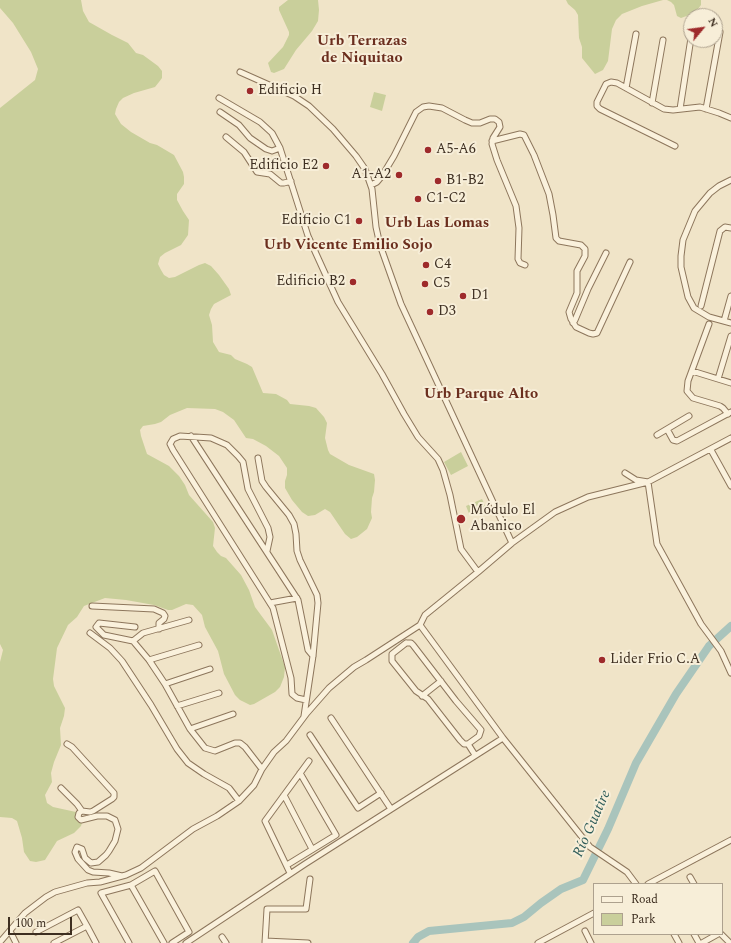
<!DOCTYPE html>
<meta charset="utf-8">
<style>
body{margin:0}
#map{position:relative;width:731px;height:943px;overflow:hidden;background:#f0e4c8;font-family:Spectral,serif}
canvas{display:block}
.legend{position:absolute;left:593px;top:883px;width:130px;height:52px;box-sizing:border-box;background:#f7eed8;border:1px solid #ada18e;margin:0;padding:5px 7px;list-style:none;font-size:12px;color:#3d2e20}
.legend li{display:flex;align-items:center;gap:8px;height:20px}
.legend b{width:20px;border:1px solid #ada18e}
.north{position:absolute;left:683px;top:8px;width:40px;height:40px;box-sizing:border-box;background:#f7eed8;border:1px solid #ada18e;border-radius:50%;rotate:61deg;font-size:11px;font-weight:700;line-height:16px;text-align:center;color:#3d2e20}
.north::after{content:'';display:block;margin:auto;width:14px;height:18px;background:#9e2a2b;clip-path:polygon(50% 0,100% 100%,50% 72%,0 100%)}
.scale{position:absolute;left:8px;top:917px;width:64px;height:18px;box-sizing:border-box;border:2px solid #3d2e20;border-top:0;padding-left:5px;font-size:12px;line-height:14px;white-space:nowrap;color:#3d2e20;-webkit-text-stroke:3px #f7eed8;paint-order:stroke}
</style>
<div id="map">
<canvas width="731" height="943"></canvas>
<ul class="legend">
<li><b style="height:5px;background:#faf1dc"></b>Road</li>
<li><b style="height:11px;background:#c9cf9b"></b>Park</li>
</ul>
<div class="north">N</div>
<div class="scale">100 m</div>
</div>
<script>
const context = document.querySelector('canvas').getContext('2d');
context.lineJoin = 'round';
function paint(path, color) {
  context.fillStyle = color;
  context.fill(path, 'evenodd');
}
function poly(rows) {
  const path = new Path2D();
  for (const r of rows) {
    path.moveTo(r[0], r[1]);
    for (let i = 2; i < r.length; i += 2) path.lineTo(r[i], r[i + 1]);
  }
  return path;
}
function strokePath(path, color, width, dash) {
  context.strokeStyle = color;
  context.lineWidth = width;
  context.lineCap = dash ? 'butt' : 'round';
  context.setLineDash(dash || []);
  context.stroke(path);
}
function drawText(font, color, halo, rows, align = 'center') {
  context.font = font + ' Spectral,serif';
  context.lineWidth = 4;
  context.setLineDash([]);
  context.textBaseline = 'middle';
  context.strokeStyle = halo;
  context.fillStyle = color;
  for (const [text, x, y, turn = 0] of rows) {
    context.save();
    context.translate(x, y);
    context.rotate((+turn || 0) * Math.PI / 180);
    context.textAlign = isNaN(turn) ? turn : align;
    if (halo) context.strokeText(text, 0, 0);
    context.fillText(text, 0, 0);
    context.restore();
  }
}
const green = poly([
 [0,0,81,0,83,11,89,22,112,35,128,43,136,53,143,55,158,66,162,71,162,78,159,82,155,87,134,93,123,98,119,102,116,109,115,114,121,124,131,132,150,143,157,145,174,155,183,172,184,177,184,184,177,194,177,200,183,211,189,220,188,235,181,245,165,253,160,257,158,264,161,270,164,275,169,278,175,277,199,265,205,263,211,266,219,275,229,289,231,295,214,304,211,309,209,315,212,325,213,342,219,352,231,355,235,359,247,364,252,367,263,393,276,394,287,400,290,404,309,406,316,408,324,417,327,423,325,438,328,450,330,454,349,465,374,474,375,480,374,492,372,498,371,512,372,518,367,529,357,537,351,539,345,534,330,512,325,509,315,515,308,516,302,512,292,500,285,488,285,481,287,475,287,468,279,456,266,446,253,439,246,438,234,420,223,412,215,409,187,408,170,415,161,422,155,424,143,426,140,430,141,436,147,454,169,466,179,476,185,485,189,495,213,522,215,528,213,546,217,552,221,556,226,558,241,575,249,590,255,607,272,630,285,667,284,677,280,687,275,692,254,704,250,705,240,700,235,695,224,674,218,651,205,627,202,615,193,605,186,604,172,610,168,610,154,605,126,600,105,598,84,606,77,617,68,625,57,648,53,679,54,686,65,708,64,716,60,728,61,745,54,762,51,773,52,782,45,795,47,803,53,807,76,812,82,823,81,826,74,833,57,841,45,860,36,862,30,861,24,852,22,838,17,821,12,818,0,817,0,662,3,650,0,644,0,108,35,80,38,69,31,52,13,23,0,8],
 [288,0,318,0,319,10,318,21,312,31,296,50,284,69,274,73,271,72,268,63,283,47,289,35,289,32,279,10,279,7],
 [566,0,663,0,642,6,622,14,616,20,612,29,608,61,603,70,595,74,582,58,582,47,579,38,578,15,575,10,568,4],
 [667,0,701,0,701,5,695,13,681,18,677,16,674,5,671,2],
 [374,92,386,95,382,111,370,107],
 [461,452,468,466,451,475,444,462],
 [482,499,487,509,470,516,466,506]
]);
const river = poly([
 [413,943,418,937,429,931,512,923,524,917,541,903,561,889,583,880,608,829,636,763,676,694,709,646,731,626]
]);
const minor = poly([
 [240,72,294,96,309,106,333,129,356,156,365,169,372,189,376,227,380,245,401,304,512,543],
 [626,88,636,34],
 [219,98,260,122,272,133,280,148,308,236,338,302,382,374,404,414,418,437,438,459,443,470,450,495,461,549,478,572],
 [652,103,663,40],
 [680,109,691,38],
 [706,109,720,32],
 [220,112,239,125,250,138,266,149,272,151,280,148],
 [226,137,244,152,257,172,270,174,281,183,284,183,291,181],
 [492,141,520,134,524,135,534,155,549,194,553,215,556,238,559,241,581,245,585,249,585,256,577,271,577,293,569,312,571,319,576,327,589,333,593,334,597,333,630,262],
 [675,146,600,109,597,106,597,102,606,84,611,82,617,83,664,109,673,110,700,107,719,113,731,118],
 [731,180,719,186,710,193,695,211,683,240,681,256,681,267,688,297,694,308,709,317,731,323],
 [371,185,377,182,382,176,394,156,416,112,423,107,429,106,442,108,465,120,472,123,480,123,490,119,495,119,499,122,500,127,493,138,492,144,497,160,516,206,519,228,518,259,520,263,525,265],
 [701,306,720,231,725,227,731,228],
 [724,321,731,296],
 [573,323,575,320,588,289,606,253],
 [709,324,688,381,687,391,693,398,720,406,723,408,728,414],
 [692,371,731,383],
 [718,379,731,336],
 [667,429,673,440,677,441,731,412],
 [657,435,689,416],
 [191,436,298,600,308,650,313,656],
 [711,450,731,486],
 [258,458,262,481,266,487,289,515,294,524,296,534,297,551,300,560,317,595,318,603,313,656,304,716],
 [625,473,636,480,648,482,657,544,701,624,721,651,731,673],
 [267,551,270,537,268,528,248,489,243,462,238,456,227,445,211,438,180,436,173,439,170,444,173,450,273,608,291,678,292,694,297,698,306,700],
 [270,603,297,598],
 [92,606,154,609,163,613,165,616,164,619,159,623,159,629],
 [420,625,503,738,590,847,627,872,636,884],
 [135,627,99,623,96,627,104,635,133,641,149,660,165,684,190,729,205,748,215,751,235,743,240,743,245,747,262,769],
 [90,633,110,648,122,661,151,705,177,749,188,763,204,774,229,788,239,801],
 [133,641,143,633,189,620],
 [406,643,411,643,413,645,456,701,481,730,479,736,468,744,464,744,460,740,428,699,416,691,392,661,392,654,406,643],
 [149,660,199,645],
 [165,684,210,669],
 [422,696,441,681],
 [177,706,219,693],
 [331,718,391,809],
 [190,729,233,714],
 [310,735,358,808,381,793],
 [67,744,72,747,114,793,114,797,112,799,93,811,90,812,82,811],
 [468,744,475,755],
 [61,788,77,804,82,811],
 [284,795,312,849],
 [82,811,79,813,78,817,81,820,97,816,107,816,115,820,118,829,115,841,109,851,106,855,98,862,91,863,85,858,82,849,77,847,75,852,78,859,88,870,93,872,109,873,122,876],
 [287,865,336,835,300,773],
 [290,873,265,821,309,761],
 [690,877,694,884],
 [648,884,731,840],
 [131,885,164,943],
 [87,926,96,943],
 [10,931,16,943],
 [585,931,591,943],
 [36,932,78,910,87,926,54,943],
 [674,934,679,943],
 [694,934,699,943],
 [721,934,730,943],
 [222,937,226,943],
 [265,941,308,943],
 [0,942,25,913,46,897,55,892,87,883,100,882,126,875,141,868,193,829,217,816,239,801,254,785,262,769,274,752,286,741,307,713,329,688,354,667,366,660,420,625,425,615,446,598,478,572,512,543,555,512,588,497,648,482,731,438],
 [129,943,101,893,131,885,155,871,189,932,172,943],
 [186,943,305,864,503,738],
 [265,943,267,909,306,909,310,879],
 [538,943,594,913],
 [702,943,718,934]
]);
const markers = [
 [250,91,4,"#9e2a2b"],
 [428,150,4,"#9e2a2b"],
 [326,166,4,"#9e2a2b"],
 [399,175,4,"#9e2a2b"],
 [438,181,4,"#9e2a2b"],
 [418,199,4,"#9e2a2b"],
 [359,221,4,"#9e2a2b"],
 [426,265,4,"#9e2a2b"],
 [353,282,4,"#9e2a2b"],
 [425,284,4,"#9e2a2b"],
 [463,296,4,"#9e2a2b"],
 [430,312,4,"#9e2a2b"],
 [461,519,5,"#9e2a2b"],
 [602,660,4,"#9e2a2b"]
];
const poiNames = [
 ["Edificio H",258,91],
 ["A5-A6",436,150],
 ["Edificio E2",318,166,"right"],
 ["A1-A2",391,175,"right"],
 ["B1-B2",446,181],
 ["C1-C2",426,199],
 ["Edificio C1",351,221,"right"],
 ["C4",434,265],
 ["Edificio B2",345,282,"right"],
 ["C5",433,284],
 ["D1",471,296],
 ["D3",438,312],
 ["Módulo El",470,511],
 ["Abanico",470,527],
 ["Lider Frio C.A",610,660]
];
const neighbourhoodNames = [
 ["Urb Terrazas",362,42],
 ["de Niquitao",362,59],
 ["Urb Las Lomas",437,224],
 ["Urb Vicente Emilio Sojo",348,246],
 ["Urb Parque Alto",481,395]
];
const waterNames = [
 ["Río Guatire",593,824,-66]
];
paint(green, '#c9cf9b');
strokePath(river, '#a9c4bc', 8);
strokePath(minor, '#8d765c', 7);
strokePath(minor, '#faf1dc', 5);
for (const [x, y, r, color] of markers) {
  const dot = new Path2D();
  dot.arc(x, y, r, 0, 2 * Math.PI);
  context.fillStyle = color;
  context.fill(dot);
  strokePath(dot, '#f7eed8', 1.5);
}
drawText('14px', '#3d2e20', '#f7eed8', poiNames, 'left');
drawText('bold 15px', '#6b2e1e', '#f7eed8', neighbourhoodNames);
drawText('italic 15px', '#2f5d5a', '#f7eed8', waterNames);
</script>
